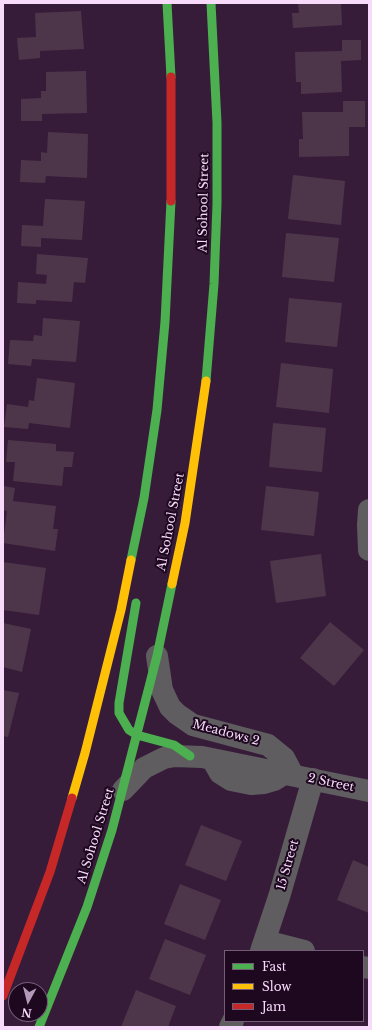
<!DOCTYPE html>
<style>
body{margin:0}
#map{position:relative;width:372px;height:1030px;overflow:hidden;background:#371c3a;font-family:"Libre Baskerville",serif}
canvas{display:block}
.frame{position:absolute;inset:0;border:4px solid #f8dafb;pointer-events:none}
.legend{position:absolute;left:224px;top:950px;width:140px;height:72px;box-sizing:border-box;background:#1d081f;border:1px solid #755c77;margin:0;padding:5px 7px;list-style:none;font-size:12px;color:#f8dafb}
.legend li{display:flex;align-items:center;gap:8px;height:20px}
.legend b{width:20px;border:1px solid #755c77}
.north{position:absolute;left:8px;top:982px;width:40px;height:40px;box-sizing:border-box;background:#1d081f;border:1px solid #755c77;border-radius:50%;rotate:187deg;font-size:11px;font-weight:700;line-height:16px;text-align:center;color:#f8dafb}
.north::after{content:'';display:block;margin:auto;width:14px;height:18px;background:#b498b7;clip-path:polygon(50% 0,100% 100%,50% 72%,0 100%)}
</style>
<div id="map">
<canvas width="372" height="1030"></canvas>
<div class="frame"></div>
<ul class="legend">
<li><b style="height:5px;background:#4caf50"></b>Fast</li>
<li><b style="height:5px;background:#ffc107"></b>Slow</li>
<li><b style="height:5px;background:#c62828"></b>Jam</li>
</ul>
<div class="north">N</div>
</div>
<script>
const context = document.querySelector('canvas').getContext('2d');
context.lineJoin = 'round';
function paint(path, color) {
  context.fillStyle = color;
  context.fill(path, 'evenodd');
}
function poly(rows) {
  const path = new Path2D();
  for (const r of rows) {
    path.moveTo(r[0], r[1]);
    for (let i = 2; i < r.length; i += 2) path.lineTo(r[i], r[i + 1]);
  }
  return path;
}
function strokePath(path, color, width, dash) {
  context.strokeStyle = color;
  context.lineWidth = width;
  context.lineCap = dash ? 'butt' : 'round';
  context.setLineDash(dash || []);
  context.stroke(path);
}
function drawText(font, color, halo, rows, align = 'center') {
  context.font = font + ' "Libre Baskerville",serif';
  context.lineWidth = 4;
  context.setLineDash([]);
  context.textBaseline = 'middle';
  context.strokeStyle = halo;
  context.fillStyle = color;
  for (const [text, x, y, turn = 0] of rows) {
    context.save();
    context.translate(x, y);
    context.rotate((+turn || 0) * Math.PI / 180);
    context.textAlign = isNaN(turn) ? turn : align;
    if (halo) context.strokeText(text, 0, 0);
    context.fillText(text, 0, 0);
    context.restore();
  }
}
const building = poly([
 [298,3,341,3,342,25,293,28,292,13,299,13],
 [81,11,84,49,40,51,40,58,19,60,17,38,36,37,35,13],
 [342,40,361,40,361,60,341,61,342,92,301,94,301,82,296,82,295,52,342,51],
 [86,71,87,113,42,114,42,121,21,121,21,99,41,98,41,91,46,91,46,72],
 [343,101,365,101,365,127,349,127,349,156,299,157,299,139,303,139,302,112,343,112],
 [48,132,88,134,87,178,46,176,45,183,20,182,21,160,41,161,41,152,47,153],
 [293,175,345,181,341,225,288,219],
 [45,199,85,201,82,240,41,238,41,247,21,246,22,225,43,226],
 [286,233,339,238,334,282,282,277],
 [37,254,88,258,85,283,74,282,72,302,36,300,36,304,17,303,18,282,46,284,47,275,36,274],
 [289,298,342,303,337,347,285,342],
 [43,318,80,321,76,362,32,359,31,366,8,364,10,340,33,341,34,335,42,336],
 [281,363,333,369,329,413,276,407],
 [37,378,75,383,70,428,29,423,28,429,4,427,7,404,28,407,29,400,34,401],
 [273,423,326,428,322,472,269,467],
 [8,440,56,444,56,451,74,452,72,467,64,467,62,486,13,481,15,462,6,462],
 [3,486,15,488,13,501,56,506,53,529,58,529,55,551,3,543,7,511,3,510],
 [266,486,319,492,314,536,261,530],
 [321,554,326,596,276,603,270,561],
 [3,562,46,568,39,615,3,610],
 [330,622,364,650,334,686,300,658],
 [3,623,31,629,22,672,3,667],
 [3,690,19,693,8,737,3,736],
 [201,825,242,841,226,881,185,865],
 [353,860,369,867,369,913,337,900],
 [180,884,221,900,205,940,164,924],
 [165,939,206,955,190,995,149,979],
 [136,990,176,1006,168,1027,121,1027]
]);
const street = poly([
 [369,510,368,525,369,550],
 [157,656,162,690,170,707,177,714,193,725,268,745,284,758,293,775],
 [212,759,220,773,231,780,251,784,264,783,274,780,284,774],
 [123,790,144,768,164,758,174,756,202,757,369,791],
 [265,941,304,951],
 [261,951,279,897,313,779],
 [363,967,369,968],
 [230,1027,233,1021]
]);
const fast = poly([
 [167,3,171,77],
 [206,381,214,284,217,204,217,123,211,3],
 [131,560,144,498,157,410,165,322,171,201],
 [136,603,119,703,119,713,129,730,137,735,174,745,190,756],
 [39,1027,87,907,112,830,157,656,172,584]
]);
const slow = poly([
 [172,584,185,523,206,381],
 [72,798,85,753,121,610,131,560]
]);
const jam = poly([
 [171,201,171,77],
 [3,996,50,872,72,798]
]);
const streetNames = [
 ["Al Sohool Street",204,203,-89],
 ["Al Sohool Street",171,522,-79],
 ["Meadows 2",226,733,15],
 ["2 Street",331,783,12],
 ["Al Sohool Street",96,836,-73],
 ["15 Street",288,865,-74]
];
paint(building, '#4e364a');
strokePath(street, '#5f5d5f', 22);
strokePath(fast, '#4caf50', 9);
strokePath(slow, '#ffc107', 9);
strokePath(jam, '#c62828', 9);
drawText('12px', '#f8dafb', '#1d081f', streetNames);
</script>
